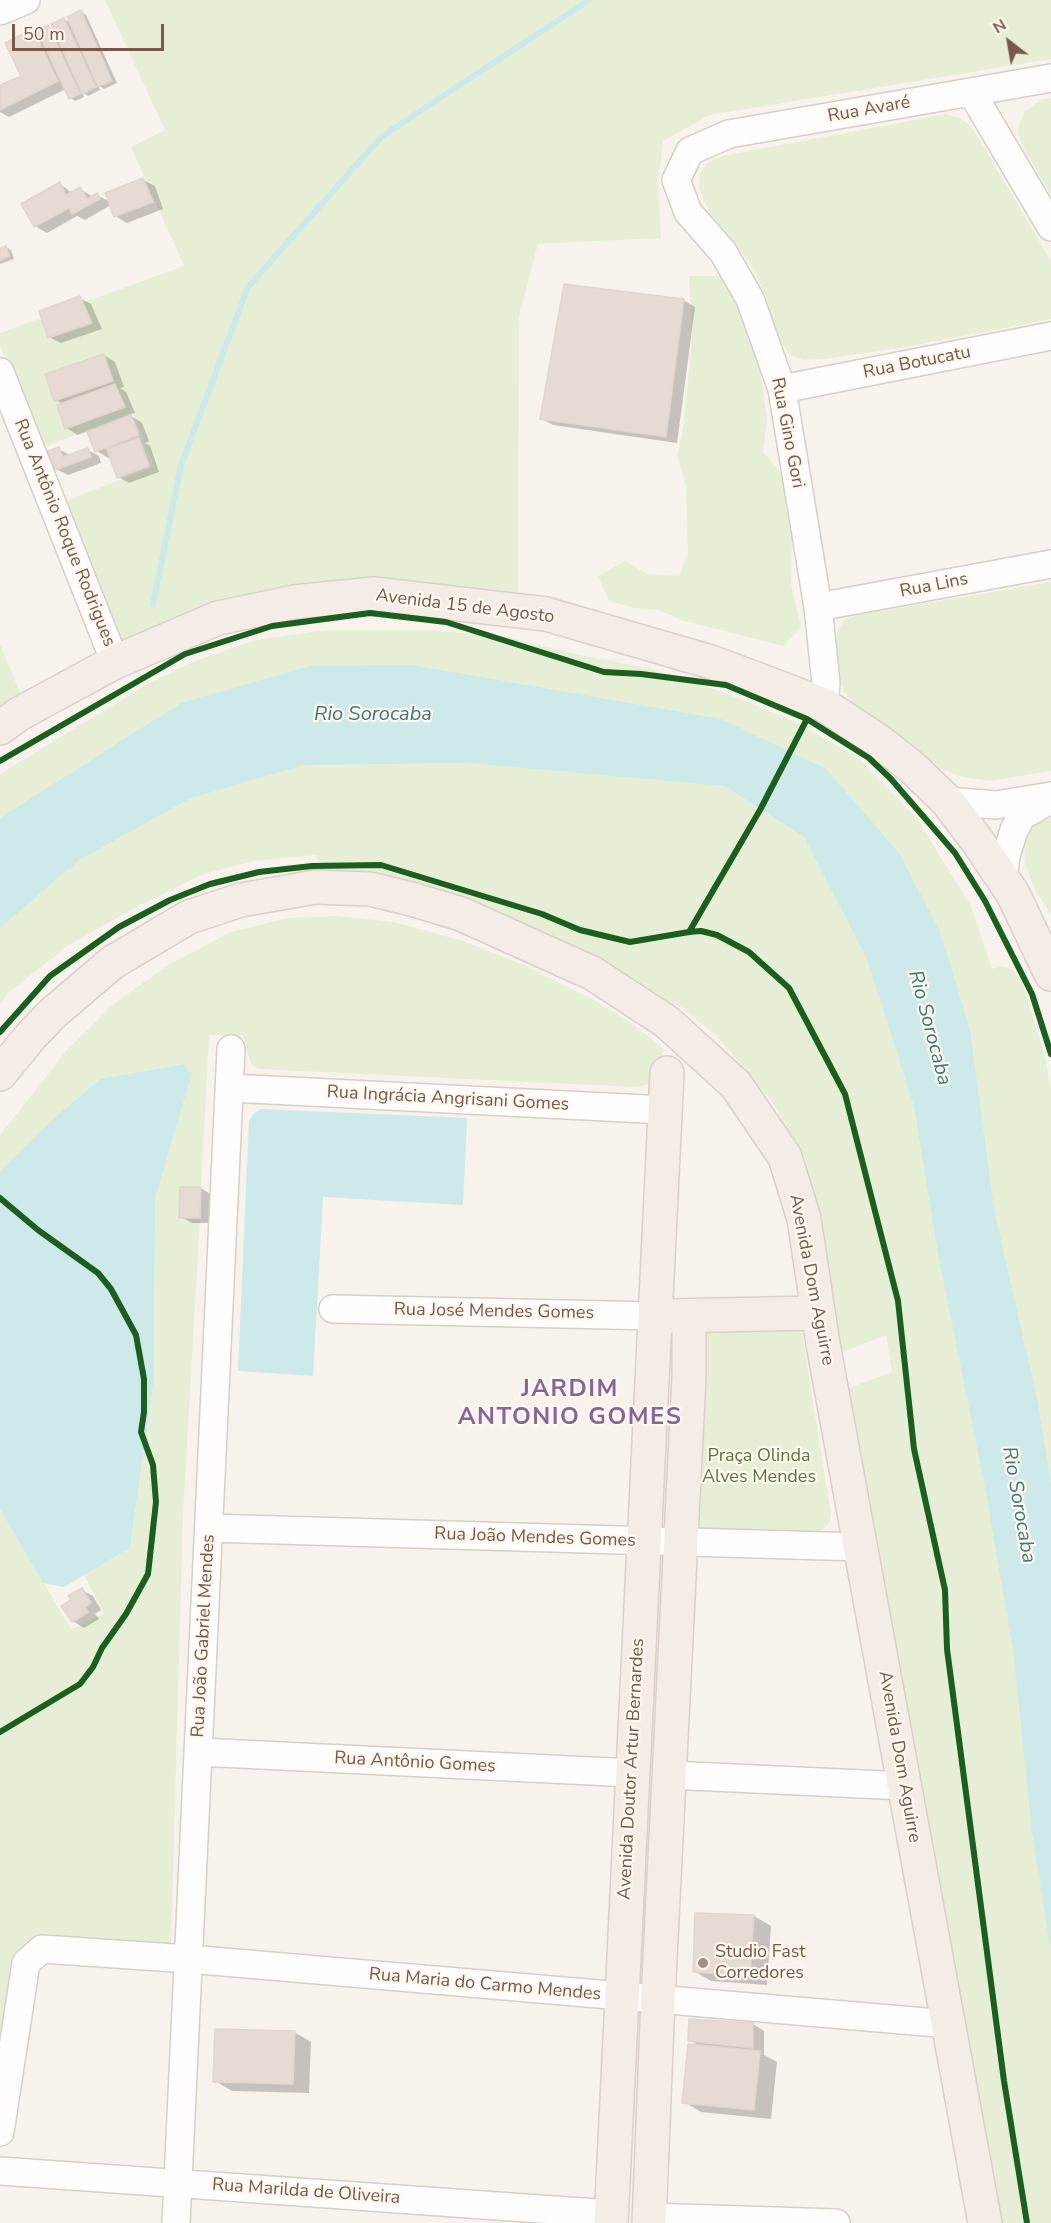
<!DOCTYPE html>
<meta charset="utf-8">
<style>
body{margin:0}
#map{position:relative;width:1051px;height:2223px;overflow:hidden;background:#f8f2ec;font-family:"Nunito Sans",sans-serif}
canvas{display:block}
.north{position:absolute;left:979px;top:12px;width:60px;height:60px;-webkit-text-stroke:4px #fff8ef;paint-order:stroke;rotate:329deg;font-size:16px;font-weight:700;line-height:24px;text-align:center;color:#79584a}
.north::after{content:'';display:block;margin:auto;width:21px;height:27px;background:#79584a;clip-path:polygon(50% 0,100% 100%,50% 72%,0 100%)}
.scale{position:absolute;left:12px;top:24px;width:152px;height:27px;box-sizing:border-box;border:3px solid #79584a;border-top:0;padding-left:8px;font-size:18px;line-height:21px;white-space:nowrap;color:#79584a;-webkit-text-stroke:4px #fff8ef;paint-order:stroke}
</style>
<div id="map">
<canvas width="1051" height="2223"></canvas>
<div class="north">N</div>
<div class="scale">50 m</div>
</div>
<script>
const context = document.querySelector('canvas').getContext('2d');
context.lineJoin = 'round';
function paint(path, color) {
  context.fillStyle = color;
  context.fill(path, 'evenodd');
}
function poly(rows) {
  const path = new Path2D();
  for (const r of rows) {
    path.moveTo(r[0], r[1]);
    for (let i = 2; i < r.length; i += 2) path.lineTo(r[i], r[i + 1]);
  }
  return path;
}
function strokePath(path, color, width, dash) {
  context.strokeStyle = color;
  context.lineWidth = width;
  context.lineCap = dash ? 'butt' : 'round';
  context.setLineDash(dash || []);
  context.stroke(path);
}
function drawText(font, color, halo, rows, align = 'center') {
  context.font = font + ' "Nunito Sans",sans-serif';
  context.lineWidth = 4.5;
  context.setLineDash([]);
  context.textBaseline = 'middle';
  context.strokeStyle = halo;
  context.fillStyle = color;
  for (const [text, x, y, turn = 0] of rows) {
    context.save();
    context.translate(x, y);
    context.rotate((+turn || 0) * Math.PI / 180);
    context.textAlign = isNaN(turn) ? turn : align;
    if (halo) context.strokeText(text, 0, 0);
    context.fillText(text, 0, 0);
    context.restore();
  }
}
const green = poly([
 [105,0,1051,0,1051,59,710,115,663,141,658,185,661,238,538,244,519,317,518,592,372,577,286,588,131,648,118,640,65,501,154,467,133,412,42,448,0,345,0,333,184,266,131,147,165,130],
 [1051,98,1051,195,1025,151,1018,134,1020,122,1025,111,1041,100],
 [946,114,960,118,972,127,1051,261,1051,319,917,345,826,359,803,360,789,354,774,329,766,296,751,264,711,215,704,201,699,187,700,174,707,163,722,156],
 [689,276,726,276,760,370,767,418,763,452,783,475,792,538,791,584,801,627,784,646,681,620,659,610,635,608,609,601,598,576,625,561,647,574,679,576,688,553,686,484,677,456,684,424,692,338],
 [1051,582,1051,771,990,781,962,777,942,769,862,711,852,702,843,690,835,640,838,629,846,619,857,615],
 [327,630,430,630,506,637,581,655,651,669,723,692,793,721,857,757,916,817,971,906,992,969,1000,966,1013,969,1023,984,1044,1053,1051,1089,1051,2223,998,2223,986,2146,939,1879,847,1389,892,1372,886,1335,841,1353,819,1225,805,1158,771,1100,716,1035,681,1007,653,997,459,896,396,878,324,872,316,855,253,861,201,875,138,906,69,945,8,993,0,1005,0,774,151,682,193,662,255,640],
 [0,644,20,693,0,711],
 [1051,818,1051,915,1035,890,1025,864,1024,839,1035,825],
 [337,916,394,922,463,941,526,966,592,999,634,1025,664,1049,654,1075,647,1085,635,1087,258,1069,251,1064,243,1035,209,1035,201,1187,180,1187,179,1217,200,1218,183,1514,171,1947,48,1940,18,1951,0,2061,0,1509,71,1629,104,1613,84,1575,130,1548,154,1380,155,1199,192,1074,184,1064,100,1079,54,1118,0,1171,0,1135,67,1050,116,1002,170,964,231,932,288,918],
 [794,1321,802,1335,831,1513,830,1521,821,1532,814,1533,703,1531,696,1525,701,1339,709,1326]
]);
const water = poly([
 [412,665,721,719,826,769,899,853,940,931,970,1030,994,1209,1037,1399,1051,1483,1051,1952,1032,1833,1013,1649,985,1488,938,1254,914,1106,867,959,804,837,725,786,470,763,304,765,191,798,79,860,0,928,0,818,181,703,310,666],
 [184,1064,192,1074,155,1199,154,1380,130,1548,64,1587,43,1583,0,1509,0,1171,54,1118,100,1079],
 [261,1109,467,1118,463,1205,323,1197,313,1376,238,1371,249,1121,254,1113]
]);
const shadow = poly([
 [81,12,86,15,117,83,104,89,98,85,100,90,88,96,82,92,84,97,75,101,70,98,66,89,9,117,0,112,0,93,23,76,33,31,41,35,48,27,56,31,64,19,72,24],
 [143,180,155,186,163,209,127,223,115,216,111,205,85,220,77,216,47,233,35,226,23,205,60,184,72,193,80,189,93,197,97,195,110,202],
 [6,247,11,250,14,259,0,264,0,249],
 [80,298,91,304,102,329,61,343,49,337],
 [683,300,695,307,677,443,553,425,542,419],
 [104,355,115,362,124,387,120,388,126,392,135,413,130,415,142,423,149,441,145,443,150,446,159,472,129,483,118,477,111,457,108,458,97,451,88,431,78,435,66,428,63,404,56,400],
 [59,449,71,456,88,450,99,456,101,463,68,475,56,469],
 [201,1188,212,1195,211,1223,192,1223,181,1217],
 [82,1590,93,1596,101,1610,95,1614,99,1619,84,1628,73,1621,73,1600],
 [754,1916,771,1926,767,1985,711,1981,694,1971],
 [753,2024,764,2031,764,2055,777,2062,771,2119,701,2112,684,2102,700,2046,689,2040],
 [294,2032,311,2042,309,2093,232,2091,215,2081]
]);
const stream = poly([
 [153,605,181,465,248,287,381,137,589,0]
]);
const building = poly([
 [81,10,112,81,98,87,67,17,81,10],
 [64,18,96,87,82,94,51,24,64,18],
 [48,25,80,94,69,99,37,30,48,25],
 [33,29,58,81,0,110,0,85,21,76,5,43,33,29],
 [143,178,153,202,114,217,105,193,143,178],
 [60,182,66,195,80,187,87,199,97,193,100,199,72,214,69,208,34,227,21,204,60,182],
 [6,246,10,256,0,260,0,248,6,246],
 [564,284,684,299,666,437,540,419,564,284],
 [80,296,92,323,48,338,39,311,80,296],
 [104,354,113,381,54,401,45,374,104,354],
 [115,384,125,407,65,429,57,405,115,384],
 [131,415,139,435,95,452,87,432,131,415],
 [139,438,149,466,117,478,107,449,139,438],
 [59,447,63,457,88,448,91,457,55,470,48,451,59,447],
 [180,1187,201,1187,200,1218,179,1218,180,1187],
 [82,1588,91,1603,85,1607,88,1612,72,1622,61,1606,71,1600,68,1596,82,1588],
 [695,1913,754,1915,750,1976,693,1972,695,1913],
 [689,2019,753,2023,753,2048,688,2041,689,2019],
 [215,2029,295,2031,293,2084,213,2082,215,2029],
 [688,2044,760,2051,754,2110,682,2103,688,2044]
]);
const minor = poly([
 [0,11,26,0],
 [972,93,1051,227],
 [0,372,115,662],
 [782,389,1051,336],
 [818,607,1051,564],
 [824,705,826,683,818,607,782,389,750,299,723,252,688,212,676,180,690,151,729,134,1051,78],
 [947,801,996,805,1051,796],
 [1003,877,1006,856,1014,830,1022,816,1050,800],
 [231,1088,665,1110],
 [333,1309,655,1316],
 [209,1528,860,1547],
 [199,1752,632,1773],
 [669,1775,905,1786],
 [0,2132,26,1963,42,1949,189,1959,949,2024],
 [0,2171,611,2214],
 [649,2217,836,2223],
 [176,2223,231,1049]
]);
const major = poly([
 [0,728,19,714,115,662,218,618,294,602,374,594,546,614,711,662,783,689,824,705,880,742,914,769,947,801,976,839,1013,894,1051,974],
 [0,1074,30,1037,53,1013,113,962,189,917,241,900,315,887,370,889,411,899,461,914,592,973,667,1022,736,1085,785,1157,804,1219,823,1344,985,2223],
 [667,1316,818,1313],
 [611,2223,667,1073],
 [649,2223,658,1999,689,1377,689,1317]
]);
const cycleway = poly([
 [0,761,185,654,272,626,370,613,446,622,604,672,641,674,726,685,807,719,869,758,891,779,955,853,985,901,1032,994,1051,1054],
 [689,932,760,810,807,719],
 [0,1032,50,976,119,927,170,900,210,884,259,872,312,866,381,865,542,914,580,930,630,942,689,932,701,931,717,935,749,952,789,988,845,1094,898,1301,914,1449,945,1590,947,1649,1004,2081,1027,2223],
 [0,1198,38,1230,98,1273,111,1289,136,1335,144,1379,144,1412,141,1432,153,1465,156,1502,148,1574,126,1614,102,1648,93,1667,80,1684,0,1732]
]);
const markers = [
 [703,1963,6,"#a58e83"]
];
const streetNames = [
 ["Rua Avaré",869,110,-10],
 ["Rua Botucatu",917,363,-11],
 ["Rua Gino Gori",787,433,79],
 ["Rua Antônio Roque Rodrigues",64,533,68],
 ["Rua Lins",934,586,-11],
 ["Avenida 15 de Agosto",465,607,7],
 ["Rua Ingrácia Angrisani Gomes",448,1099,3],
 ["Avenida Dom Aguirre",811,1280,79],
 ["Rua José Mendes Gomes",494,1312,1],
 ["Rua João Mendes Gomes",535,1538,2],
 ["Rua João Gabriel Mendes",204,1636,-87],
 ["Avenida Dom Aguirre",899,1757,80],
 ["Rua Antônio Gomes",415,1763,3],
 ["Avenida Doutor Artur Bernardes",632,1769,-87],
 ["Rua Maria do Carmo Mendes",485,1985,5],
 ["Rua Marilda de Oliveira",306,2192,4]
];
const parkNames = [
 ["Praça Olinda",759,1457],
 ["Alves Mendes",759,1478]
];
const poiNames = [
 ["Studio Fast",715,1953],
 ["Corredores",715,1974]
];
const waterNames = [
 ["Rio Sorocaba",373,715],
 ["Rio Sorocaba",929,1028,75],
 ["Rio Sorocaba",1018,1505,80]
];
const districtNames = [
 ["JARDIM",570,1390],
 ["ANTONIO GOMES",570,1418]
];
paint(green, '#e6efd6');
paint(water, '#cde9ea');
paint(shadow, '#0003');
strokePath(stream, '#cde9ea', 6);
paint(building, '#e5dbd3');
strokePath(building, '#e2d5ce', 1.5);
strokePath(minor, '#d7cec9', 30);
strokePath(major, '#dacfc9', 36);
strokePath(minor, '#fefdfc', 27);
strokePath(major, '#f3ede6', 33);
strokePath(cycleway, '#1b5e20', 6);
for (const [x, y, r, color] of markers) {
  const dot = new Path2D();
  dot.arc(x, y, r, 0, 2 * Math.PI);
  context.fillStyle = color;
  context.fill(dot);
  strokePath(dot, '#fff8ef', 2);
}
drawText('18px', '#79584a', '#fff8ef', streetNames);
drawText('18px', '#537a3e', '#fff8ef', parkNames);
drawText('18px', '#79584a', '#fff8ef', poiNames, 'left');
drawText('italic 20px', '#3c787e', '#fff8ef', waterNames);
context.letterSpacing = '1.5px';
drawText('bold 24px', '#86659c', '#fff8ef', districtNames);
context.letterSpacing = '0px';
</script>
